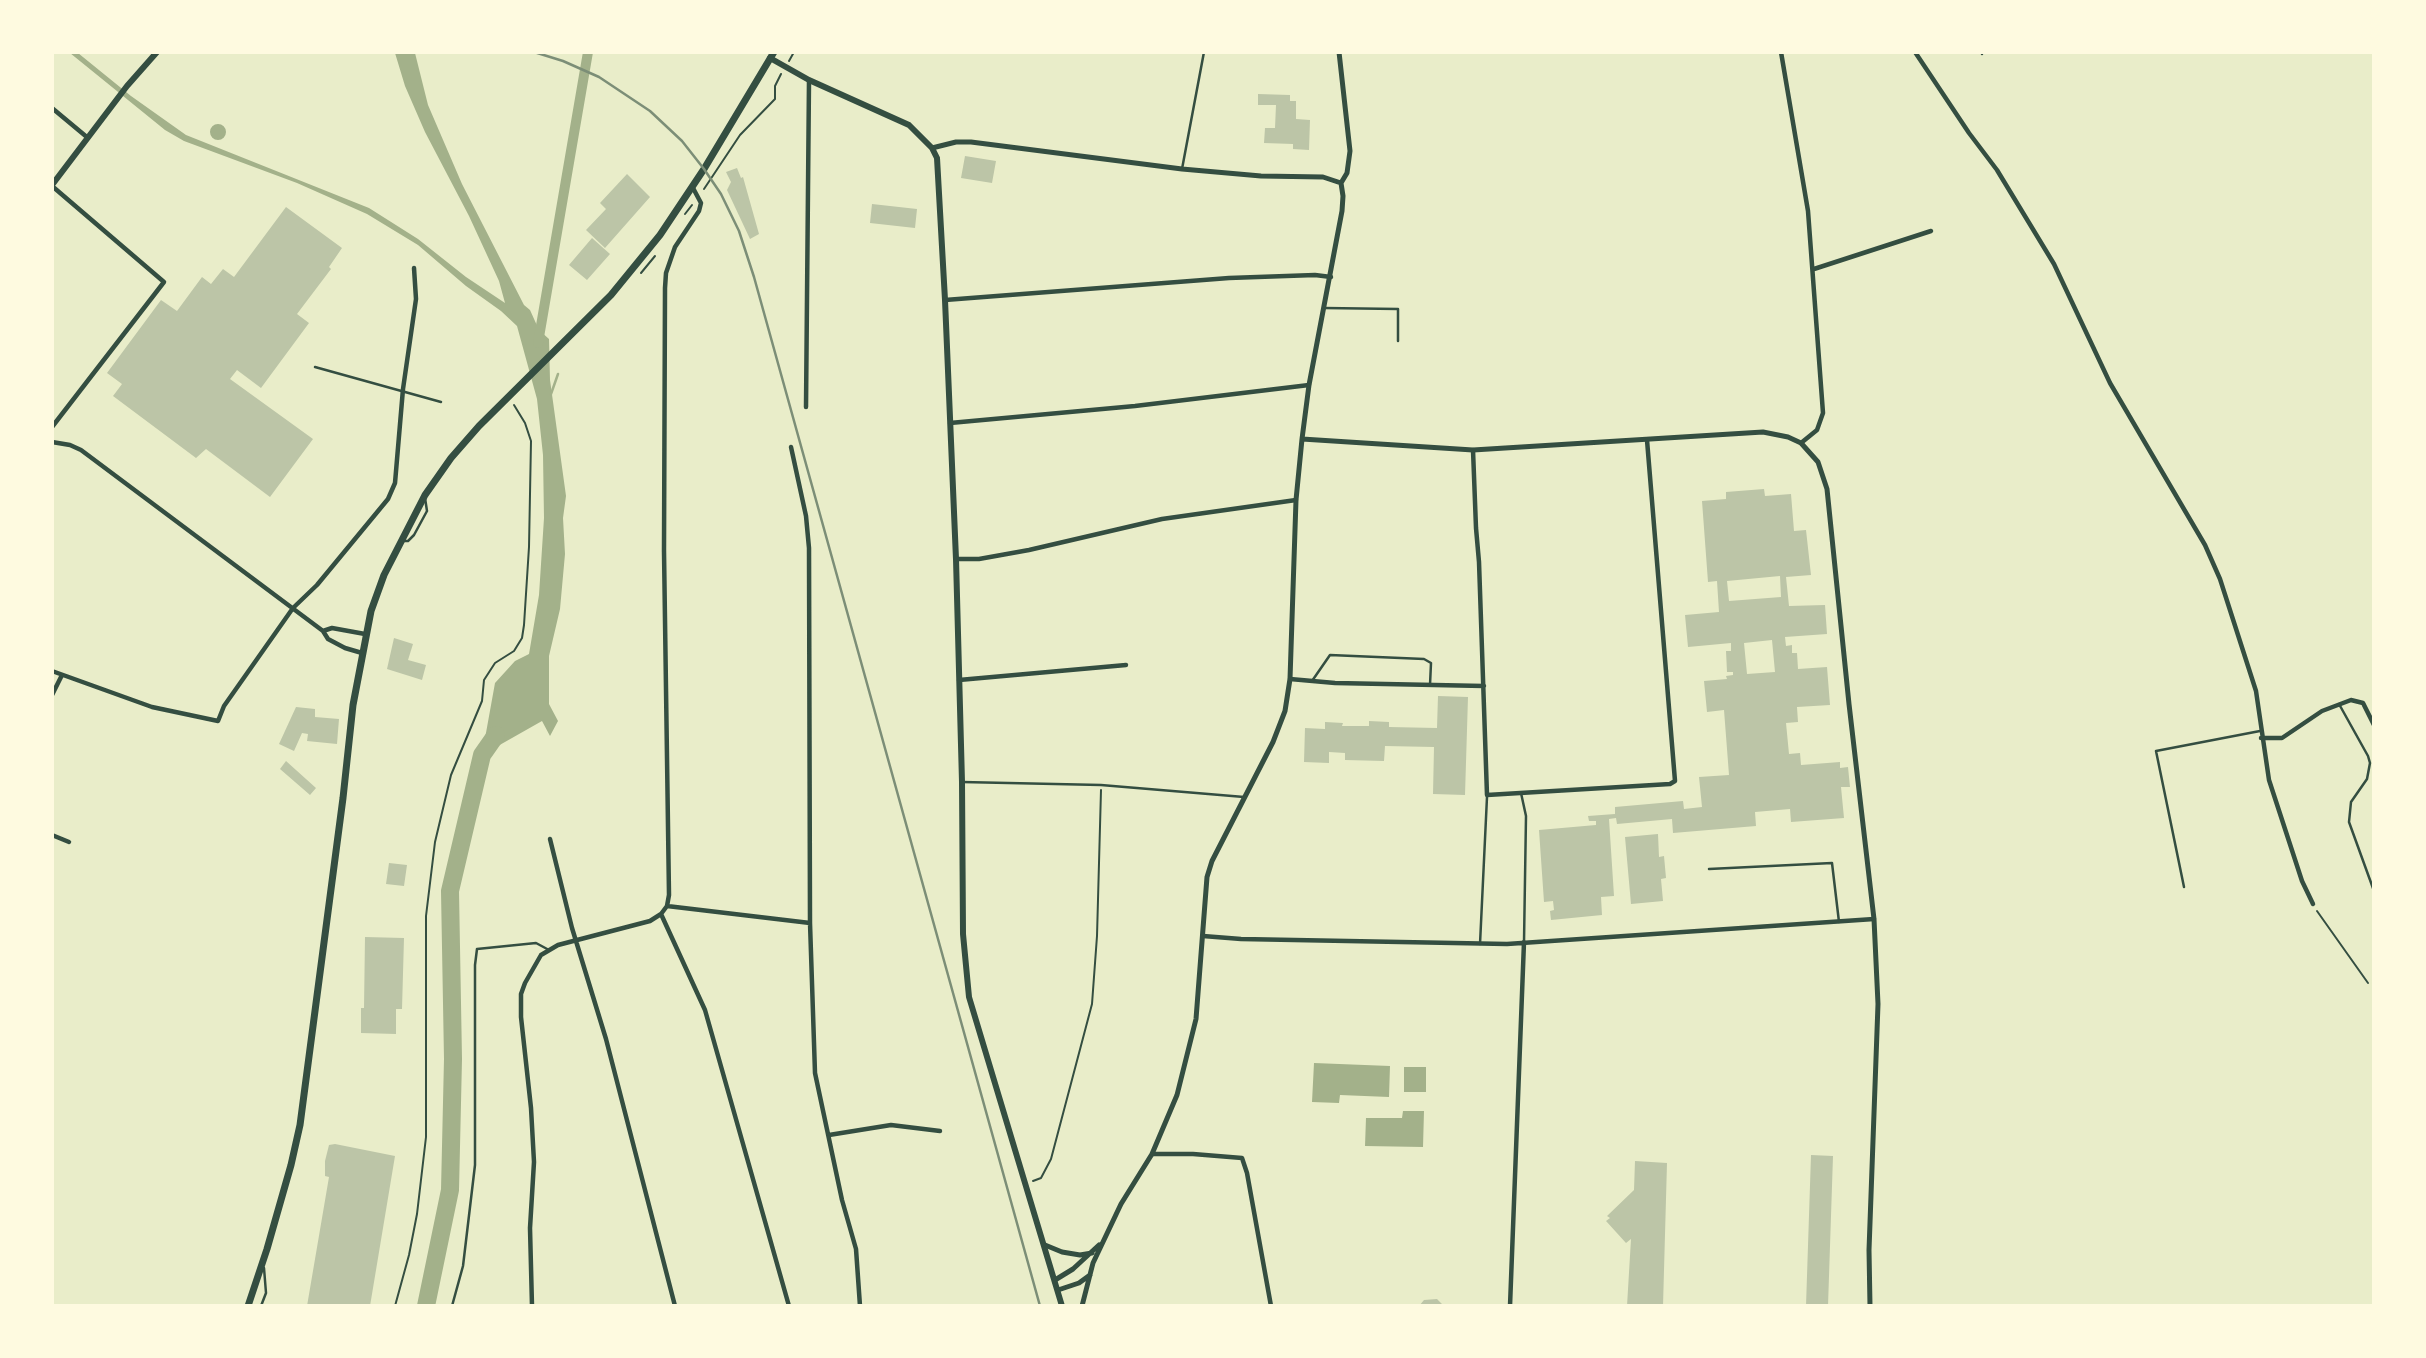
<!DOCTYPE html>
<style>
body{margin:0}
#map{position:relative;width:2426px;height:1358px;overflow:hidden;background:#e9edc9;font-family:"IBM Plex Serif",serif}
canvas{display:block}
.frame{position:absolute;inset:0;border:54px solid #fefae0;pointer-events:none}
</style>
<div id="map">
<canvas width="2426" height="1358"></canvas>
<div class="frame"></div>
</div>
<script>
const context = document.querySelector('canvas').getContext('2d');
context.lineJoin = 'round';
function paint(path, color) {
  context.fillStyle = color;
  context.fill(path, 'evenodd');
}
function poly(rows) {
  const path = new Path2D();
  for (const r of rows) {
    if (r.length === 3) {
      path.moveTo(r[0] + r[2], r[1]);
      path.arc(r[0], r[1], r[2], 0, 2 * Math.PI);
      continue;
    }
    path.moveTo(r[0], r[1]);
    for (let i = 2; i < r.length; i += 2) path.lineTo(r[i], r[i + 1]);
  }
  return path;
}
function strokePath(path, color, width, dash) {
  context.strokeStyle = color;
  context.lineWidth = width;
  context.lineCap = dash ? 'butt' : 'round';
  context.setLineDash(dash || []);
  context.stroke(path);
}
const water = poly([
 [70,53,78,53,131,96,186,135,369,208,418,239,466,277,505,303,499,281,469,216,425,132,405,86,395,53,415,53,428,105,462,184,524,305,530,310,539,330,549,339,550,380,566,496,563,518,565,554,560,609,549,656,549,704,558,721,550,736,542,721,482,755,495,683,515,661,529,654,539,595,544,518,543,455,537,399,517,326,501,311,466,286,418,245,367,214,297,183,184,141,165,130],
 [218,132,8],
 [1314,1063,1390,1066,1389,1097,1340,1095,1339,1103,1312,1102],
 [1404,1067,1426,1067,1426,1092,1404,1092],
 [1403,1111,1424,1111,1423,1147,1365,1146,1366,1118,1402,1118]
]);
const stream = poly([
 [551,394,558,374]
]);
const canal = poly([
 [538,343,588,52]
]);
const river = poly([
 [426,1306,450,1190,453,1059,450,891,482,755,496,735]
]);
const building = poly([
 [1258,94,1290,95,1290,101,1296,101,1296,119,1310,120,1309,150,1293,149,1293,144,1264,143,1265,128,1275,128,1276,105,1258,105],
 [965,156,996,161,992,183,961,178],
 [737,168,741,178,743,177,759,234,750,239,727,190,731,182,726,172],
 [627,174,650,197,605,248,586,230,606,209,600,203],
 [872,204,917,209,915,228,870,223],
 [286,207,342,248,329,267,331,269,297,314,309,323,261,388,237,370,230,379,313,439,270,497,206,449,196,458,113,396,122,384,107,373,161,300,177,311,202,277,211,284,223,269,234,277],
 [592,238,610,254,587,280,569,265],
 [1764,489,1765,496,1791,494,1794,531,1806,530,1811,575,1786,577,1789,606,1825,605,1827,634,1785,637,1786,646,1792,645,1792,653,1797,653,1798,669,1827,667,1830,705,1797,707,1798,722,1786,723,1789,754,1800,753,1801,765,1840,762,1840,768,1848,767,1850,787,1841,787,1844,818,1791,822,1790,809,1755,812,1756,826,1673,833,1672,819,1617,824,1616,818,1609,819,1614,896,1601,897,1602,915,1551,920,1550,911,1554,910,1553,901,1544,902,1539,830,1596,825,1596,821,1589,821,1588,816,1615,814,1615,807,1683,801,1684,809,1702,807,1699,777,1729,775,1724,710,1707,712,1704,681,1727,679,1726,676,1733,675,1733,672,1727,672,1726,651,1731,651,1731,643,1688,647,1685,615,1719,612,1717,581,1708,582,1702,501,1726,499,1726,492],
 [1780,576,1781,597,1729,601,1727,581],
 [1772,640,1775,672,1747,674,1744,643],
 [394,638,413,644,408,660,426,665,422,680,387,669],
 [1438,696,1468,697,1465,795,1433,794,1434,747,1385,746,1384,761,1345,760,1345,753,1329,752,1329,763,1304,762,1305,728,1325,729,1325,722,1343,723,1342,726,1369,726,1369,721,1389,722,1389,727,1437,728],
 [296,707,315,709,315,717,339,719,337,744,307,741,308,734,302,733,294,751,279,744],
 [286,761,316,788,310,795,280,769],
 [1658,834,1659,857,1664,856,1666,878,1661,879,1663,901,1631,904,1625,837],
 [389,863,407,865,404,886,386,884],
 [365,937,404,938,402,1009,396,1009,396,1034,361,1033,361,1008,364,1008],
 [335,1144,395,1156,370,1306,307,1306,329,1177,325,1176,325,1161,329,1145],
 [1811,1155,1833,1156,1828,1306,1806,1306],
 [1635,1161,1667,1163,1663,1306,1627,1306,1631,1239,1626,1243,1606,1221,1610,1218,1607,1216,1634,1190],
 [1437,1299,1444,1306,1419,1306,1424,1300]
]);
const path = poly([
 [789,61,794,52],
 [704,189,740,135,775,99,775,86,781,74],
 [685,214,692,205],
 [641,273,655,256],
 [2317,911,2368,983],
 [1033,1181,1041,1178,1051,1159,1092,1004,1097,936,1101,790],
 [395,1306,409,1255,417,1214,426,1137,426,916,435,842,451,775,482,701,484,680,495,663,514,651,522,638,524,625,529,547,531,441,525,423,514,405]
]);
const service = poly([
 [1982,52,1982,54],
 [1182,169,1204,52],
 [1324,308,1398,309,1398,341],
 [315,367,441,402],
 [404,541,408,541,414,535,427,511,425,498],
 [1312,681,1330,655,1424,659,1431,663,1430,685],
 [2339,704,2368,756,2370,763,2367,779,2351,802,2349,822,2374,891],
 [962,782,1101,785,1244,797],
 [1521,793,1526,816,1524,942],
 [1709,869,1832,863,1839,922],
 [2184,887,2156,751,2260,731],
 [1480,944,1487,797],
 [261,1306,266,1293,264,1268],
 [452,1306,463,1266,475,1165,475,965,477,949,536,943,549,950]
]);
const minor = poly([
 [1781,52,1808,211,1823,413,1817,430,1801,443],
 [1915,52,1969,133,1997,170,2054,264,2110,383,2205,545,2220,579,2256,691,2269,780,2302,881,2313,904],
 [52,108,88,138],
 [52,186,164,282,52,427],
 [1814,269,1931,231],
 [945,300,1229,278,1315,275,1331,277],
 [806,407,809,80],
 [950,423,1135,406,1309,385],
 [52,442,70,445,81,450,323,631,328,639,345,648,362,653],
 [791,447,806,516,809,548,810,923,815,1073,842,1200,856,1249,860,1306],
 [1473,450,1476,528,1479,562,1487,795,1670,784,1675,781,1647,440],
 [956,559,979,559,1029,550,1162,519,1296,500],
 [323,631,332,628,365,634],
 [52,671,152,707,218,721,224,706,293,608,317,585,388,499,395,483,403,389,416,299,414,268],
 [1290,679,1335,683,1484,686],
 [959,680,1126,665],
 [52,695,62,675],
 [2261,738,2282,738,2322,711,2351,700,2363,703,2374,725],
 [52,835,69,842],
 [550,839,572,928,606,1039,675,1306],
 [667,906,810,923],
 [661,914,705,1010,789,1306],
 [1203,936,1241,939,1507,944,1874,919],
 [829,1135,891,1125,940,1131],
 [1152,1154,1193,1154,1242,1158,1247,1173,1271,1306],
 [532,1306,530,1228,534,1162,531,1108,521,1017,521,994,525,983,541,955,558,945,650,921,661,914,667,906,669,895,664,551,665,288,666,273,675,247,699,211,701,203,693,188],
 [1510,1306,1524,942]
]);
const tertiary = poly([
 [1339,52,1350,151,1347,173,1341,183],
 [932,148,956,142,971,142,1182,169,1261,176,1323,177,1341,183],
 [1302,439,1473,450,1763,432,1788,437,1801,443,1818,462,1827,489,1849,704,1874,919,1878,1004,1869,1250,1870,1306],
 [1045,1245,1062,1252,1080,1255,1092,1253],
 [1055,1280,1073,1269,1099,1245],
 [1058,1290,1079,1283,1090,1275],
 [1082,1306,1093,1263,1121,1204,1152,1154,1177,1095,1196,1019,1207,877,1212,861,1273,742,1285,711,1290,679,1296,500,1302,439,1309,385,1342,211,1343,196,1341,183]
]);
const secondary = poly([
 [770,58,809,80,909,125,932,148,937,158,945,300,956,559,962,782,963,934,969,997,1062,1306],
 [52,185,127,86,157,52]
]);
const primary = poly([
 [248,1306,267,1249,291,1165,300,1125,343,798,353,705,371,611,384,575,425,495,451,458,479,426,611,295,660,235,704,169,774,52]
]);
const rail = poly([
 [534,52,563,61,599,77,650,111,682,141,704,169,721,194,739,231,754,277,1040,1306]
]);
paint(water, '#a3b18a');
strokePath(stream, '#a3b18a', 2.5);
strokePath(canal, '#a3b18a', 10);
strokePath(river, '#a3b18a', 18);
paint(building, '#bcc5a7');
strokePath(path, '#344e41', 2);
strokePath(service, '#344e41', 2.5);
strokePath(minor, '#344e41', 4.5);
strokePath(tertiary, '#344e41', 5);
strokePath(secondary, '#344e41', 6);
strokePath(primary, '#344e41', 7);
strokePath(rail, '#7c8e77', 2.5);
</script>
